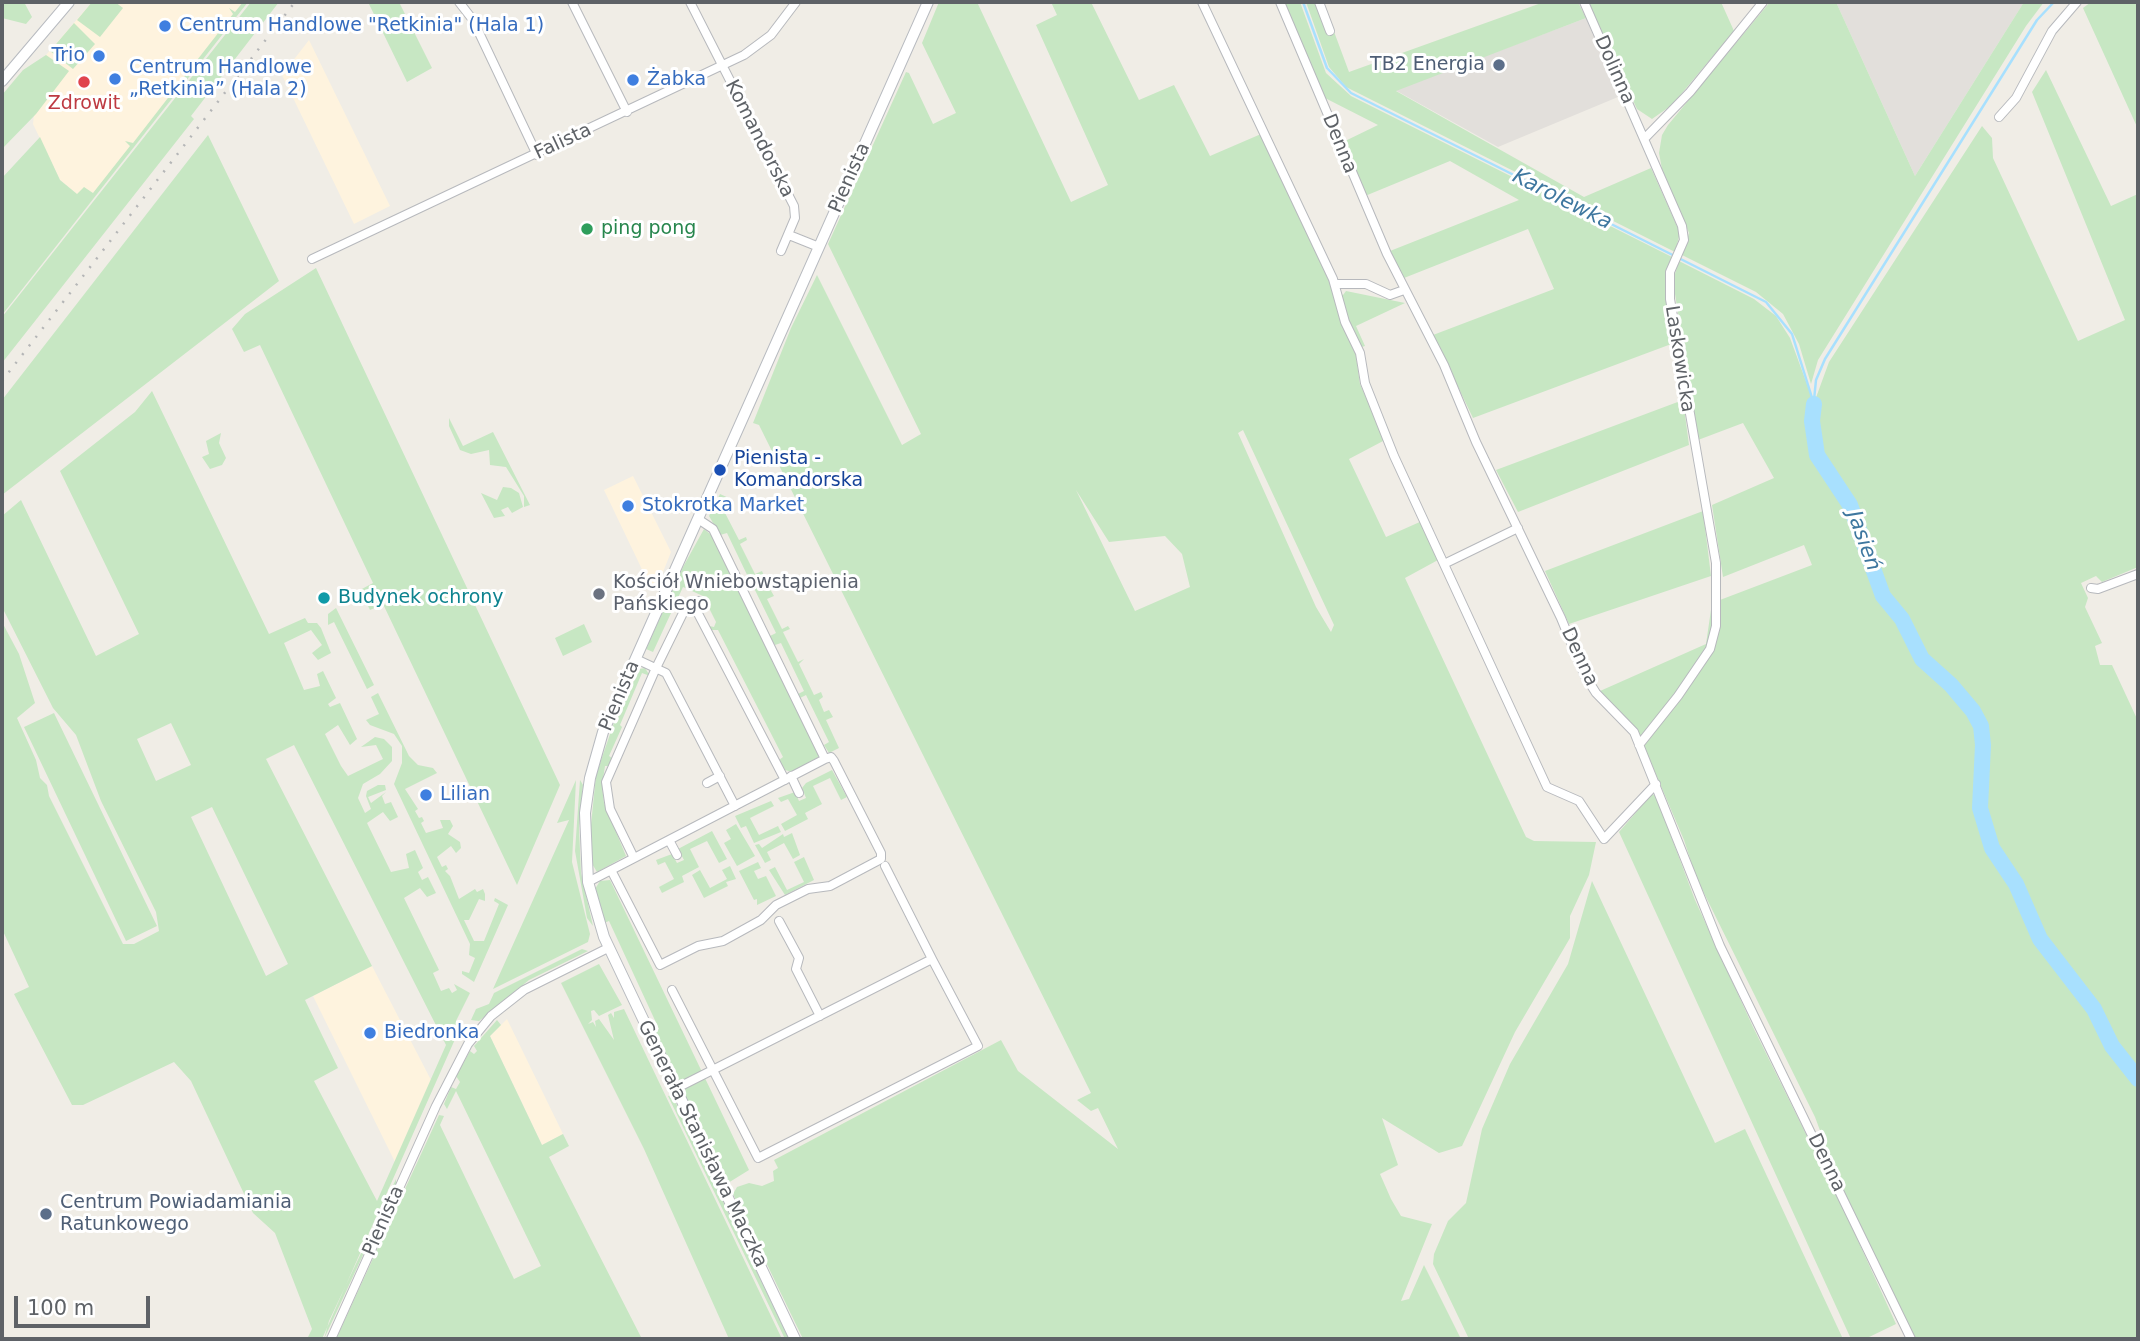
<!DOCTYPE html>
<meta charset="utf-8">
<style>
body{margin:0}
#map{position:relative;width:2140px;height:1341px;overflow:hidden;background:#f0ede6;font-family:"DejaVu Sans",sans-serif}
canvas{display:block}
.frame{position:absolute;inset:0;border:4px solid #5e6267;pointer-events:none}
.scale{position:absolute;left:14px;top:1296px;width:136px;height:32px;box-sizing:border-box;border:4px solid #5e6267;border-top:0;padding-left:9px;font-size:21px;line-height:24px;white-space:nowrap;color:#5e6267;-webkit-text-stroke:5px #fff;paint-order:stroke}
</style>
<div id="map">
<canvas width="2140" height="1341"></canvas>
<div class="frame"></div>
<div class="scale">100 m</div>
</div>
<script>
const context = document.querySelector('canvas').getContext('2d');
context.lineJoin = 'round';
function paint(path, color) {
  context.fillStyle = color;
  context.fill(path, 'evenodd');
}
function poly(rows) {
  const path = new Path2D();
  for (const r of rows) {
    path.moveTo(r[0], r[1]);
    for (let i = 2; i < r.length; i += 2) path.lineTo(r[i], r[i + 1]);
  }
  return path;
}
function strokePath(path, color, width, dash) {
  context.strokeStyle = color;
  context.lineWidth = width;
  context.lineCap = dash ? 'butt' : 'round';
  context.setLineDash(dash || []);
  context.stroke(path);
}
function drawText(font, color, halo, rows, align = 'center') {
  context.font = font + ' "DejaVu Sans",sans-serif';
  context.lineWidth = 6;
  context.setLineDash([]);
  context.textBaseline = 'middle';
  context.strokeStyle = halo;
  context.fillStyle = color;
  for (const [text, x, y, turn = 0] of rows) {
    context.save();
    context.translate(x, y);
    context.rotate((+turn || 0) * Math.PI / 180);
    context.textAlign = isNaN(turn) ? turn : align;
    if (halo) context.strokeText(text, 0, 0);
    context.fillText(text, 0, 0);
    context.restore();
  }
}
const commercial = poly([
 [92,2,247,2,89,204,60,180,33,124,40,62],
 [309,40,390,206,354,224,282,75],
 [633,476,671,552,657,587,649,584,604,490],
 [372,966,431,1080,395,1162,313,996],
 [507,1019,563,1134,542,1145,490,1036]
]);
const industrial = poly([
 [1836,2,2024,2,1915,176],
 [1586,18,1618,97,1498,147,1395,90]
]);
const green = poly([
 [2,2,24,2,32,17,26,24,2,18],
 [92,2,115,2,123,8,100,37,77,20],
 [243,2,248,2,2,315,2,178,40,137,60,180,77,194,84,187,93,193,130,146,125,141,133,143,185,76,182,70,187,73,233,14,229,8,235,12],
 [251,2,279,2,191,116,194,119,2,363,2,317],
 [368,2,399,2,432,68,407,82],
 [939,2,977,2,1071,202,1108,185,1036,25,1057,15,1051,2,1091,2,1139,100,1174,85,1210,156,1268,131,1334,272,1327,276,1332,290,1343,295,1346,291,1405,303,1356,326,1365,346,1355,349,1360,384,1385,440,1349,459,1386,537,1422,521,1438,560,1405,578,1526,837,1534,841,1596,842,1589,875,1570,916,1570,938,1515,1032,1462,1146,1439,1153,1382,1118,1398,1165,1380,1174,1391,1199,1401,1216,1432,1224,1401,1301,1409,1299,1424,1265,1461,1339,803,1339,733,1194,737,1187,749,1183,762,1186,774,1181,773,1171,778,1168,774,1160,1001,1040,1018,1071,1118,1149,1098,1108,1091,1111,1077,1100,1091,1093,759,425,753,423,791,328,817,275,902,445,921,434,828,244,906,72,909,73,933,124,956,113,922,43],
 [1243,430,1334,625,1331,632,1316,607,1238,433],
 [1076,490,1109,542,1165,536,1182,554,1190,587,1135,611],
 [1284,2,1300,2,1326,73,1351,96,1672,257,1665,278,1665,293,1674,343,1473,418,1433,335,1554,289,1528,229,1404,278,1390,251,1519,200,1450,161,1365,196,1343,142,1378,125,1325,98],
 [1306,2,1323,2,1349,72,1544,2,1578,2,1586,18,1396,91,1584,197,1651,168,1680,233,1675,252,1346,87,1329,67],
 [1588,2,1721,2,1734,31,1672,105,1652,119,1637,109],
 [1770,2,1836,2,1915,176,2024,2,2044,2,2026,26,1818,360,1811,384,1799,344,1783,314,1756,292,1682,255,1689,233,1662,169,1659,153,1662,135,1668,125],
 [2091,2,2138,2,2138,129,2083,8],
 [74,23,95,44,73,69,50,51],
 [46,55,69,71,36,114,2,149,2,95,23,70],
 [2046,70,2111,206,2138,194,2138,567,2102,582,2096,576,2081,583,2088,598,2085,607,2102,643,2095,646,2100,665,2112,665,2138,721,2138,1339,1912,1339,1851,1214,1815,1117,1696,877,1684,840,1637,730,1600,691,1706,644,1712,603,1812,565,1804,545,1723,577,1712,505,1774,478,1743,423,1698,440,1675,294,1674,277,1679,261,1754,299,1776,316,1790,338,1814,403,1829,362,1982,126,1992,138,1993,158,2078,341,2125,320,2032,92],
 [208,135,279,281,2,495,2,400],
 [316,268,560,785,517,885,383,604,370,610,360,590,373,583,260,345,244,352,232,329,245,314],
 [152,391,269,634,305,618,308,623,317,623,321,628,331,653,318,660,312,653,322,645,311,630,284,643,304,690,320,686,317,674,323,671,336,698,328,704,330,707,340,703,357,739,350,745,338,725,325,734,341,766,348,776,383,759,376,745,361,747,375,737,384,739,392,747,392,761,380,774,363,784,358,798,365,813,371,809,366,796,367,791,378,785,385,785,386,790,368,797,371,803,386,792,382,796,385,804,391,802,398,817,390,821,383,812,367,823,391,872,409,868,406,854,415,850,423,868,418,872,422,880,428,877,436,893,427,897,420,888,404,898,439,970,433,973,441,991,449,988,452,993,457,990,454,984,470,993,456,1021,456,1037,322,1339,307,1339,312,1329,275,1233,253,1213,191,1081,174,1062,83,1105,72,1105,14,994,29,987,2,929,2,622,19,654,35,703,17,718,36,760,40,778,47,785,49,796,123,944,134,944,159,931,156,912,101,801,76,735,53,708,2,607,2,516,21,500,96,656,139,634,60,471,135,412],
 [171,723,191,765,156,781,137,739],
 [294,745,446,1045,377,1201,314,1081,338,1068,305,1000,372,966,266,759],
 [212,807,288,964,266,976,191,817],
 [1683,400,1689,445,1518,512,1496,470],
 [449,418,463,446,493,432,530,505,524,507,524,496,506,467,490,465,489,450,471,454,460,450,449,426],
 [221,433,219,443,226,458,222,465,210,469,202,457,209,454,206,441],
 [503,487,511,488,519,493,523,507,512,513,508,507,501,510,505,516,494,518,481,493,497,500],
 [720,494,731,499,731,507,724,511,739,540,746,537,747,540,740,544,755,574,762,571,764,576,758,580,764,591,770,589,774,596,767,599,782,629,788,626,790,629,783,632,798,662,804,659,799,664,814,695,821,692,823,697,819,700,824,712,829,710,833,717,826,720,839,748,829,753,824,745,829,742,806,695,800,698,798,694,804,691,781,643,775,645,770,636,776,633,752,584,746,587,744,584,750,581,727,533,720,535,709,516],
 [1703,511,1711,576,1569,624,1545,571],
 [704,529,715,538,820,756,792,772,785,770,779,760,783,757,718,630,711,630,709,626,714,627,716,622,703,596,683,587,653,652,646,649,683,567],
 [336,608,374,685,367,689,334,622,328,625,328,614],
 [584,624,592,642,563,656,555,638],
 [645,668,650,676,642,673,620,725,622,727,609,756,612,758,608,766,605,766,602,786,604,803,626,856,597,872,591,862,590,835,596,775,620,705,623,706,639,669],
 [378,693,409,756,418,765,433,768,437,773,405,789,418,809,415,811,419,818,422,817,424,821,421,823,426,833,443,828,440,820,450,820,453,826,448,834,460,842,461,848,456,853,451,846,437,857,442,867,446,865,448,869,445,871,450,876,459,899,475,889,477,892,483,889,485,894,485,901,479,899,469,920,464,920,474,941,484,941,499,904,494,901,495,898,508,905,474,982,462,974,462,971,469,973,475,958,469,955,470,944,394,784,402,763,402,746,394,734,370,725,366,720,379,714,371,697],
 [54,713,157,926,126,941,24,727],
 [832,770,847,797,841,800,830,778,813,786,822,804,805,813,808,819,785,831,781,824,797,815,788,799,781,802,778,798,795,792,799,801,806,798,802,788,806,783],
 [576,780,572,862,590,934,588,942,493,989,569,820,557,823],
 [580,780,583,785,579,828,581,873,593,926,587,918,575,851],
 [1652,794,1656,796,1695,900,1753,1027,1849,1221,1896,1324,1865,1339,1851,1339,1619,832],
 [771,801,774,806,750,818,759,835,778,826,781,832,754,843,746,826,741,828,735,816],
 [736,824,755,856,737,866,724,843,731,839,726,830],
 [712,831,727,859,719,863,707,841,690,849,699,867,682,876,684,882,662,893,659,887,674,879,665,862,658,865,656,860,672,854,677,863,684,860,678,849],
 [792,833,800,855,793,859,784,843,767,852,771,860,765,863,755,845,759,844,762,848,783,834,784,837],
 [804,857,814,880,785,895,769,870,775,867,787,890,804,882,794,862],
 [758,862,761,868,754,871,758,879,766,876,776,896,757,905,757,899,754,900,739,871],
 [730,866,736,879,726,882,728,886,704,898,692,875,700,870,710,888,727,879,722,870],
 [610,880,749,1170,728,1183,654,1032,659,1029,609,921,604,923,595,889,600,881],
 [1592,881,1715,1143,1745,1129,1843,1339,1469,1339,1433,1264,1434,1254,1448,1221,1466,1203,1482,1129,1510,1064,1568,964],
 [582,949,588,951,529,980,479,1021,471,1020,476,1009,489,1004,494,993],
 [599,964,622,1005,599,1016,594,1010,591,1011,592,1020,588,1024,593,1022,596,1027,595,1021,599,1019,614,1040,608,1015,611,1013,614,1018,614,1012,624,1009,782,1339,729,1339,644,1149,561,983],
 [497,1020,501,1025,490,1036,542,1145,563,1134,569,1146,549,1157,642,1339,336,1339,439,1115,444,1116,440,1125,514,1279,541,1266,456,1091,447,1109,444,1104,451,1087,456,1089,460,1082,456,1076,470,1051,474,1054,477,1051,474,1046],
 [672,1095,789,1339,785,1339,668,1096],
 [396,1179,396,1184,324,1339,329,1321]
]);
const stream = poly([
 [1303,2,1327,68,1351,93,1766,302,1792,334,1814,404],
 [1814,400,1816,380,1825,359,2037,20,2054,2]
]);
const river = poly([
 [1814,404,1812,421,1817,455,1850,505,1883,596,1902,619,1922,659,1951,685,1973,711,1981,726,1983,745,1980,808,1992,848,2016,884,2040,939,2094,1009,2112,1046,2138,1079]
]);
const street = poly([
 [459,2,473,20,537,155],
 [572,2,627,112],
 [690,2,794,206,795,218,781,251],
 [1202,2,1333,279,1345,322,1360,353,1365,383,1394,456,1547,787,1579,801,1604,839,1656,784],
 [1280,2,1387,254,1444,365,1476,442,1561,618,1584,674,1596,693,1634,732,1720,946,1911,1339],
 [1319,2,1330,31],
 [1584,2,1682,226,1684,240,1670,272,1670,299,1716,563,1716,626,1710,649,1678,696,1639,745],
 [1999,117,2016,98,2052,31,2077,2],
 [1645,138,1690,92,1763,2],
 [789,235,819,247],
 [312,259,744,55,771,35,796,2],
 [1335,284,1366,284,1390,295,1404,290],
 [1444,564,1518,528],
 [2091,588,2098,589,2138,574],
 [692,602,700,601,703,606],
 [636,659,666,673,735,806],
 [791,776,799,793],
 [707,783,720,776],
 [669,840,677,855],
 [634,858,610,809,606,782,656,668,686,607,692,602,785,780],
 [611,870,660,965,698,946,723,941,761,920,776,905,808,889,830,886,881,859,881,853,834,761,831,757,825,759,713,529,698,519],
 [588,882,825,759],
 [779,921,799,958,796,969,820,1016],
 [672,990,758,1158,978,1046,932,959],
 [675,1089,932,959,885,866],
 [331,1339,436,1106,468,1044,491,1016,524,990,608,948]
]);
const secondary = poly([
 [2,81,69,2],
 [795,1339,604,937,588,882,585,813,590,778,603,732,928,2]
]);
const rail = poly([
 [2,381,295,2]
]);
const markers = [
 [165,26,7,"#3f7fe0"],
 [99,56,7,"#3f7fe0"],
 [1499,65,7,"#5c6f8a"],
 [115,79,7,"#3f7fe0"],
 [633,80,7,"#3f7fe0"],
 [84,82,7,"#e0444e"],
 [587,229,7,"#2e9e5b"],
 [720,470,7,"#1a4fb4"],
 [628,506,7,"#3f7fe0"],
 [599,594,7,"#6b7280"],
 [324,598,7,"#0f9aa8"],
 [426,795,7,"#3f7fe0"],
 [370,1033,7,"#3f7fe0"],
 [46,1214,7,"#5c6f8a"]
];
const shopNames = [
 ["Centrum Handlowe \"Retkinia\" (Hala 1)",179,26],
 ["Trio",85,56,"right"],
 ["Centrum Handlowe",129,68],
 ["„Retkinia” (Hala 2)",129,90],
 ["Żabka",647,80],
 ["Stokrotka Market",642,506],
 ["Lilian",440,795],
 ["Biedronka",384,1033]
];
const serviceNames = [
 ["TB2 Energia",1485,65],
 ["Centrum Powiadamiania",60,1203,"left"],
 ["Ratunkowego",60,1225,"left"]
];
const streetNames = [
 ["Dolinna",1614,70,66],
 ["Komandorska",759,139,63],
 ["Falista",563,142,-25],
 ["Denna",1339,144,68],
 ["Pienista",850,178,-66],
 ["Laskowicka",1679,359,81],
 ["Denna",1579,657,65],
 ["Pienista",620,696,-67],
 ["Generała Stanisława Maczka",702,1144,64],
 ["Denna",1826,1163,64],
 ["Pienista",384,1221,-66]
];
const healthNames = [
 ["Zdrowit",84,104]
];
const leisureNames = [
 ["ping pong",601,229]
];
const transitNames = [
 ["Pienista -",734,459],
 ["Komandorska",734,481]
];
const worshipNames = [
 ["Kościół Wniebowstąpienia",613,583],
 ["Pańskiego",613,605]
];
const cultureNames = [
 ["Budynek ochrony",338,598]
];
const waterNames = [
 ["Karolewka",1562,200,27],
 ["Jasień",1863,541,70]
];
paint(commercial, '#fef3de');
paint(industrial, '#e2dfdb');
paint(green, '#c7e7c3');
strokePath(stream, '#a8e0fe', 2.5);
strokePath(river, '#a8e0fe', 16);
strokePath(street, '#b7b9bd', 10);
strokePath(secondary, '#b8bbc0', 12);
strokePath(street, '#fff', 8);
strokePath(secondary, '#fff', 10);
strokePath(rail, '#b5b6b7', 2.5, [2, 9]);
for (const [x, y, r, color] of markers) {
  const dot = new Path2D();
  dot.arc(x, y, r, 0, 2 * Math.PI);
  context.fillStyle = color;
  context.fill(dot);
  strokePath(dot, '#fff', 2.5);
}
drawText('19px', '#366cbe', '#fff', shopNames, 'left');
drawText('19px', '#4e5e75', '#fff', serviceNames, 'right');
drawText('19px', '#5e6267', '#fff', streetNames);
drawText('19px', '#be3a42', '#fff', healthNames);
drawText('19px', '#27864d', '#fff', leisureNames, 'left');
drawText('19px', '#164399', '#fff', transitNames, 'left');
drawText('19px', '#5b616d', '#fff', worshipNames, 'left');
drawText('19px', '#0d838f', '#fff', cultureNames, 'left');
drawText('italic 21px', '#3e779f', '#fff', waterNames);
</script>
